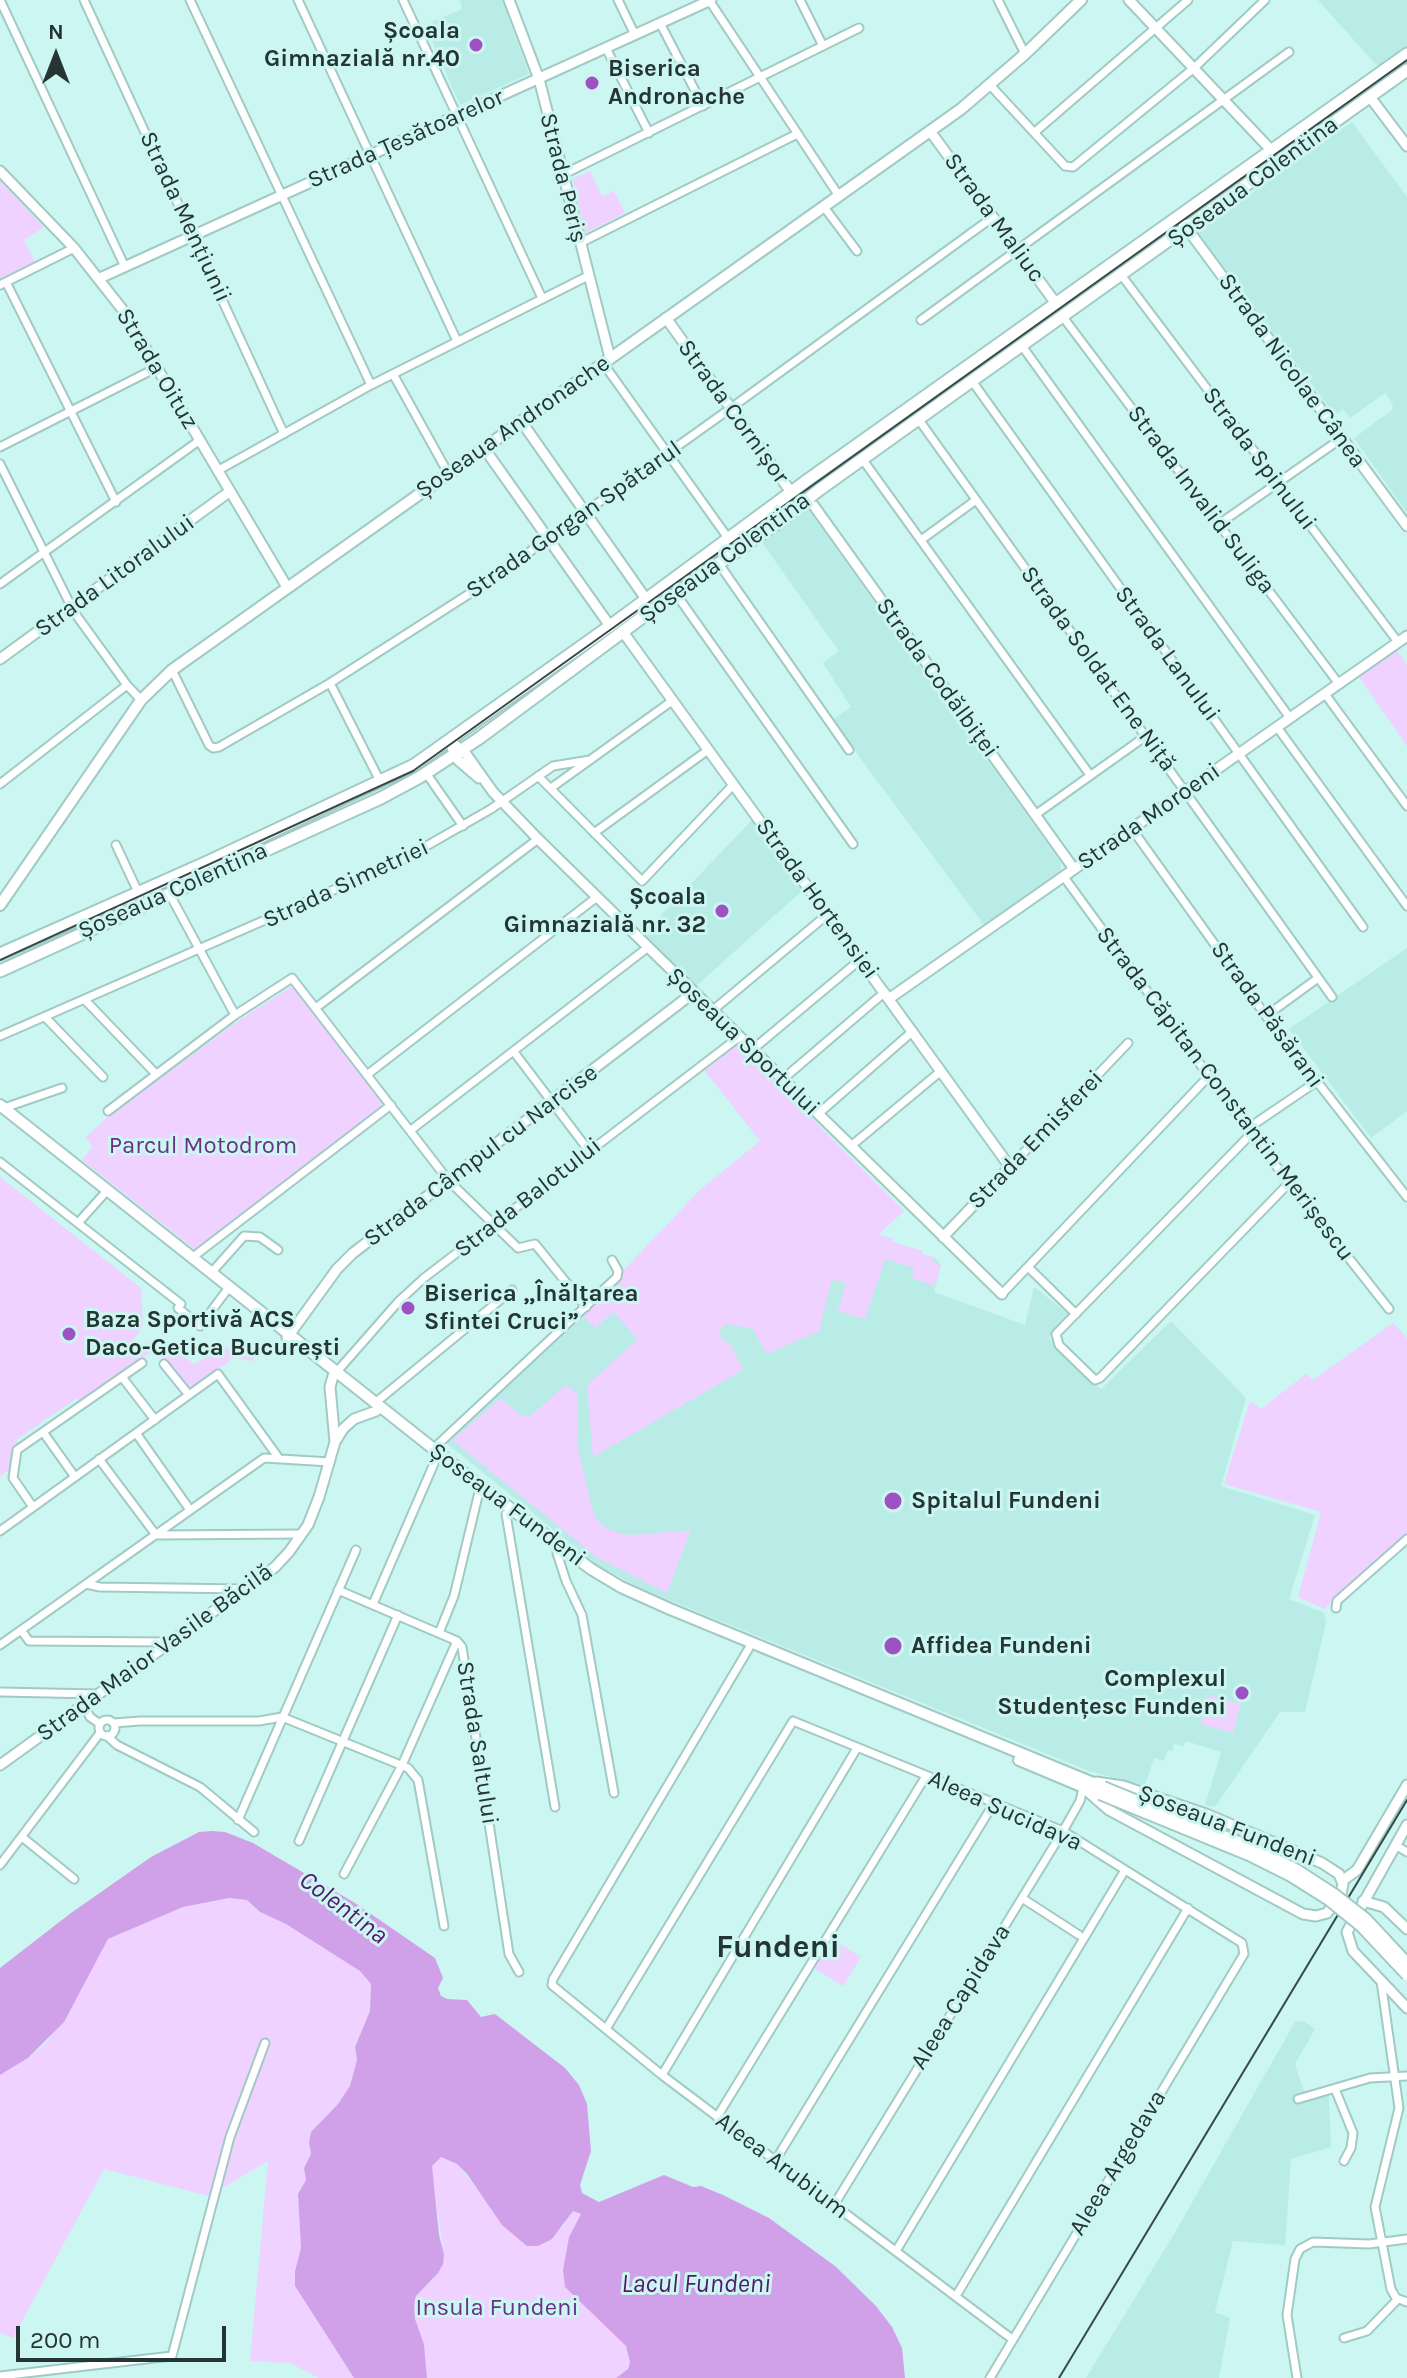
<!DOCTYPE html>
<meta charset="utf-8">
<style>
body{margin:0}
#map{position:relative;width:1407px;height:2378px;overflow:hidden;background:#ccf6f1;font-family:Karla,sans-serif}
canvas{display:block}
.north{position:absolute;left:16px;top:16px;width:80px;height:80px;-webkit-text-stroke:6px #ccf6f1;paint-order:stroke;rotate:0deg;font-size:22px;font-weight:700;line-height:32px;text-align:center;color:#243533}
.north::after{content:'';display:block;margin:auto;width:28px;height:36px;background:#243533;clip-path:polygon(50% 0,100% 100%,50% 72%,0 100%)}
.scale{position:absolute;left:16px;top:2326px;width:210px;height:36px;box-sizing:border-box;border:4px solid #243533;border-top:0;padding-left:10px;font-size:24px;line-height:28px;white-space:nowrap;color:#243533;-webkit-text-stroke:6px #ccf6f1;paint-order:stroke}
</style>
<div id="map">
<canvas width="1407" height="2378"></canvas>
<div class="north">N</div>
<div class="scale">200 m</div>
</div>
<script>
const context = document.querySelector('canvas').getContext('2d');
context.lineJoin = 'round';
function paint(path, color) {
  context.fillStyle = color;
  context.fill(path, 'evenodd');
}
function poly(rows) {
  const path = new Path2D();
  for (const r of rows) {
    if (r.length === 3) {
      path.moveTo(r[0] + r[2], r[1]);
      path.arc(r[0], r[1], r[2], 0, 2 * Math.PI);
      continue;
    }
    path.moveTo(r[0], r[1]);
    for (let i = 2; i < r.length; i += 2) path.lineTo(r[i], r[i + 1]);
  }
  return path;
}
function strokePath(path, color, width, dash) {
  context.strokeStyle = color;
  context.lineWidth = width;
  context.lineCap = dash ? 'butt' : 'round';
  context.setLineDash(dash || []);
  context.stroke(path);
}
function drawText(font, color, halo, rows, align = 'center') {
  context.font = font + ' Karla,sans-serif';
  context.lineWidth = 6;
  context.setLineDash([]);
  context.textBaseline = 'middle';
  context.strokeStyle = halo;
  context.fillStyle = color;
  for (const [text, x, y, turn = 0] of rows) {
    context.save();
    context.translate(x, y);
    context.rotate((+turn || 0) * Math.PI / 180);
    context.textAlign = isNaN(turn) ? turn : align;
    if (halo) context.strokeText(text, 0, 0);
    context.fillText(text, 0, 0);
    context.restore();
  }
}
const built = poly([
 [460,0,502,0,529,74,460,105,425,25,462,9],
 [1318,0,1407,0,1407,47,1378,67],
 [1352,122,1407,197,1407,513,1354,438,1392,410,1393,404,1385,393,1350,418,1343,409,1335,415,1197,232],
 [807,508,1061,863,1061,873,984,925,832,720,851,707,823,663,839,651,761,541],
 [752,820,804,889,695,987,642,935],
 [1407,948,1407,1111,1371,1138,1289,1029],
 [704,1202,923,1251,922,1254,935,1258,941,1265,934,1292,1025,1325,1034,1287,1069,1314,1049,1338,1101,1389,1171,1321,1246,1398,1221,1486,1315,1515,1289,1599,1324,1613,1326,1623,1305,1712,1280,1712,1215,1807,1205,1805,1221,1752,1186,1741,1184,1746,1174,1744,1172,1751,1168,1750,1164,1761,1154,1758,1145,1786,1089,1771,642,1589,597,1565,444,1441],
 [1304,2021,1315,2029,1295,2064,1307,2100,1329,2095,1331,2147,1291,2159,1285,2245,1233,2241,1215,2312,1230,2318,1219,2378,1086,2378,1174,2234,1295,2022]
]);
const green = poly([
 [590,171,602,196,614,191,625,213,585,233,573,179],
 [0,181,44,227,24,240,35,262,0,279],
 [1397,651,1407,665,1407,746,1359,677],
 [291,987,297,988,380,1097,382,1105,197,1251,82,1160,92,1147,86,1137,104,1120,241,1019],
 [737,1044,904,1211,878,1235,893,1238,892,1242,923,1251,922,1254,935,1258,934,1263,941,1265,935,1286,912,1278,914,1268,885,1259,865,1319,838,1311,846,1283,832,1280,819,1331,767,1354,752,1328,726,1324,719,1331,722,1339,731,1345,743,1370,593,1457,587,1385,638,1339,613,1312,596,1328,581,1315,700,1190,760,1141,705,1071],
 [0,1177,141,1288,143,1326,126,1352,128,1356,145,1343,157,1341,164,1343,80,1402,77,1398,16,1440,19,1444,12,1449,10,1469,0,1476],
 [1393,1323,1407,1338,1407,1533,1324,1609,1298,1597,1321,1512,1224,1484,1250,1401,1261,1409,1306,1374,1313,1380],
 [168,1344,194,1364,226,1347,233,1352,254,1354,253,1361,233,1358,189,1392,157,1352],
 [566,1385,578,1395,577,1445,594,1516,604,1527,621,1534,633,1535,691,1530,667,1593,598,1558,452,1440,501,1398,520,1415,530,1416],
 [1209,1695,1241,1704,1233,1733,1201,1724],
 [229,1898,247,1900,260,1912,286,1924,343,1958,360,1971,371,1984,370,2012,355,2046,357,2060,350,2086,338,2104,311,2132,309,2142,311,2154,304,2168,306,2180,298,2194,301,2248,295,2271,295,2286,354,2378,319,2378,290,2363,250,2361,268,2161,209,2196,104,2169,13,2338,0,2333,0,2075,29,2058,47,2042,80,1990,108,1939,183,1907],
 [832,1939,861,1957,843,1986,814,1968],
 [440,2157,457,2164,484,2198,562,2228,573,2210,581,2215,569,2237,563,2270,626,2346,630,2362,623,2375,616,2378,427,2378,424,2344,415,2319,414,2306,416,2296,437,2274,444,2254,432,2174,432,2166]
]);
const water = poly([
 [212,1831,225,1832,253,1843,355,1903,435,1958,443,1978,438,1988,441,1996,447,1999,467,2000,481,2017,495,2014,565,2068,579,2085,587,2104,591,2151,580,2185,582,2193,599,2202,664,2175,693,2187,701,2186,723,2195,769,2218,835,2266,876,2306,892,2327,902,2348,905,2378,616,2378,628,2369,630,2362,626,2346,565,2287,563,2270,569,2237,581,2214,573,2211,552,2239,538,2246,527,2246,502,2225,467,2174,457,2164,441,2157,432,2166,439,2235,444,2254,443,2264,438,2273,416,2296,414,2306,415,2319,424,2344,427,2378,354,2378,295,2286,295,2271,301,2248,298,2194,306,2180,304,2168,311,2154,309,2142,311,2132,338,2104,350,2086,357,2060,355,2047,370,2011,371,1984,360,1971,286,1924,260,1912,247,1900,229,1898,183,1907,108,1939,64,2022,28,2058,0,2075,0,1968,71,1913,151,1857,199,1832]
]);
const minor = poly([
 [0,0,125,267],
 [84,0,284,434],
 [190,0,371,385],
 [298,0,457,341],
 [403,0,542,298],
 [618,0,635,35],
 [709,0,839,196],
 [800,0,823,46],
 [998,0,1025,54],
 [660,23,703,106],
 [606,48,649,133],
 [990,85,1065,166,1073,167,1194,68,1265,0],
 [1035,132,1188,0],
 [562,175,859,28],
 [824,207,857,251],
 [580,243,797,134],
 [1122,276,1398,642],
 [6,282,116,502],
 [0,285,74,248],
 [1063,317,1339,684],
 [921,320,1289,52],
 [1022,346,1290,718],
 [603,363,728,538],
 [393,374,448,473],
 [972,381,1363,927],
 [919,420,1332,997],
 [0,447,158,367],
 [863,460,1090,775],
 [0,464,74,612,127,685,141,700],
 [217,471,371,385,588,276],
 [1219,524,1342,438],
 [921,540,976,500],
 [719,564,849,750],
 [0,584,200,440],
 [676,594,853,844],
 [172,670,209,745,213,748,219,747,330,683,483,585,731,408,993,217],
 [330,683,381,783],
 [1325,694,1407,806],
 [1277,727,1407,906],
 [426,773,463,826],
 [538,776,642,881,734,784],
 [0,784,127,685],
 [551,788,672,701],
 [1035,815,1146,736],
 [1132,829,1266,1016,1407,1197],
 [594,833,708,750],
 [116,845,138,892],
 [1064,877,1251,1134,1389,1309],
 [169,893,235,1015],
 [85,1000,156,1074],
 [317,1007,538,839],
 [712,1011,828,914],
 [1266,1016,1318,978],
 [45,1017,103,1077],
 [0,1036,402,860,491,809,553,766,590,760],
 [752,1050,861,959],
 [514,1052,589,1151],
 [368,1074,597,897],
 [783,1079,885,992],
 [4,1108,62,1088],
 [108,1111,235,1015,292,978,448,1180,518,1248,535,1244,586,1307],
 [818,1114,913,1031],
 [1247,1129,1316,1082],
 [411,1130,647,948],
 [1251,1134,1056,1334,1059,1345,1095,1380,1100,1378,1289,1183],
 [851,1146,941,1071],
 [0,1162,181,1304,178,1308,200,1326,227,1290],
 [1010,1167,1128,1043],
 [78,1223,104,1194],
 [193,1257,391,1105],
 [1028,1267,1076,1314],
 [212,1272,244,1236,260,1237,278,1250],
 [1002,1294,1208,1077],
 [164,1364,189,1395],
 [334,1375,399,1301,424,1278,739,1037],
 [122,1377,155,1420],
 [375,1403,512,1290],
 [43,1432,75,1477],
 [136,1433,190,1510],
 [433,1449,617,1277,618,1271,612,1260],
 [99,1459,156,1535,302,1534],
 [33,1507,13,1478,17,1450,142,1363],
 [506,1514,555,1807],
 [0,1531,218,1374,278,1457],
 [557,1553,566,1581,582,1615,614,1793],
 [86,1584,100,1587,245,1589],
 [338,1590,457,1641,462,1647,509,1954,519,1972],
 [373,1604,436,1459],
 [1336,1608,1337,1601,1407,1539],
 [21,1630,29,1641,171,1642],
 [439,1633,454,1596,479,1492],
 [0,1645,264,1458,330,1462],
 [749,1648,553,1979,552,1985,662,2075,1012,2339],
 [0,1692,98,1694],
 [84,1705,90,1717,100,1724],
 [107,1728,8],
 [114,1723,140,1721,259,1721,282,1717,408,1768,418,1780,444,1926],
 [107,1736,117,1745,200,1787,254,1832],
 [238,1820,356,1550],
 [22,1837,74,1879],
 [299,1841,398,1615],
 [1395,1845,1407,1852],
 [0,1865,100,1733],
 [344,1874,402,1765,457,1641],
 [1022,1898,1079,1935],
 [1381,1981,1399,2108,1375,2207,1391,2289,1396,2298,1407,2302],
 [606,2029,793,1721,1063,1831,1242,1943,1244,1954,990,2378],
 [662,2075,857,1748],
 [1335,2089,1353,2133,1351,2148,1344,2161],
 [1298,2099,1370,2078,1407,2076],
 [717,2117,926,1776],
 [775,2161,994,1803],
 [834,2205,1063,1831,1080,1801,1083,1788],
 [896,2251,1125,1870],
 [956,2296,1188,1908],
 [1344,2338,1367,2331,1398,2299],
 [0,2376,172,2356,230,2137,265,2043],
 [1297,2378,1287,2315,1295,2259,1300,2249,1313,2242,1369,2244,1407,2239]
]);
const tertiary = poly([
 [509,0,539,79,610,358],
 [1129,0,1272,151],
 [1370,97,1407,146],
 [930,131,1057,305],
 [0,171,74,248,122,309,287,587],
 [1183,223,1407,526],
 [100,278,711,0],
 [666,318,791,492],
 [521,421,646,599],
 [484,448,610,626],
 [814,506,1074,869],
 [623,632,1010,1167,943,1237],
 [0,659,229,492],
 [449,740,466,754,493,792,538,839,1002,1294],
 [452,748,458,760,479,778],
 [890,998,1407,636],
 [287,1338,337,1269,353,1253,693,993],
 [333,1376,330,1387,335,1442],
 [0,1765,275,1567,289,1552,308,1525,319,1497,335,1442,343,1429,354,1419,376,1411],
 [1086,1790,1109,1810,1303,1914,1316,1916,1327,1913,1341,1894,1343,1884,1339,1874,1322,1863,1206,1814,1123,1786,1096,1782],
 [1407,1825,1347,1932,1353,1951,1407,2008],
 [1342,1881,1357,1870,1407,1785],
 [1363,1901,1384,1907,1407,1929]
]);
const secondary = poly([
 [0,905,141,700,172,670,961,109,1025,54,1081,0],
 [0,1105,469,1477,591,1569,621,1587,670,1609,1103,1787],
 [1019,1760,1100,1794]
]);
const primary = poly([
 [0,954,205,863,414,765,610,626,809,479,1407,54],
 [0,971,381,798,420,777,478,739,648,613,780,521,819,490,1407,70]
]);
const tram = poly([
 [0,960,413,771,1407,60]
]);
const rail = poly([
 [1059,2378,1407,1800]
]);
const secondaryBridge = poly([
 [1103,1787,1255,1849,1297,1870,1334,1894,1366,1919,1407,1963],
 [1100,1794,1249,1855,1291,1876,1329,1900,1361,1926,1407,1975]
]);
const markers = [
 [476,45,8,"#9e51c3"],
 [592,83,8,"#9e51c3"],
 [722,911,8,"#9e51c3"],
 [408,1308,8,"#9e51c3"],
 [69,1334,8,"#9e51c3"],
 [893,1501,10,"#9e51c3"],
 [893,1646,10,"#9e51c3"],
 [1242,1693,8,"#9e51c3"]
];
const poiNames = [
 ["Școala",460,31,"right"],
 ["Gimnazială nr.40",460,59,"right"],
 ["Biserica",608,69],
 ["Andronache",608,97],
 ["Școala",706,897,"right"],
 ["Gimnazială nr. 32",706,925,"right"],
 ["Biserica „Înălțarea",424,1294],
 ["Sfintei Cruci”",424,1322],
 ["Baza Sportivă ACS",85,1320],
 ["Daco-Getica București",85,1348],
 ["Spitalul Fundeni",911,1501],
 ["Affidea Fundeni",911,1646],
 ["Complexul",1226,1679,"right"],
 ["Studențesc Fundeni",1226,1707,"right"]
];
const streetNames = [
 ["Strada Țesătoarelor",406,139,-24],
 ["Strada Periș",563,178,76],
 ["Șoseaua Colentina",1253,182,-36],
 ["Strada Mențiunii",185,217,65],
 ["Strada Maliuc",994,218,54],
 ["Strada Oituz",157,369,59],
 ["Strada Nicolae Cânea",1292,371,54],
 ["Strada Cornișor",733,412,54],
 ["Șoseaua Andronache",513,427,-35],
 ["Strada Spinului",1259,459,53],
 ["Strada Invalid Suliga",1201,500,53],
 ["Strada Gorgan Spătarul",574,520,-35],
 ["Șoseaua Colentina",725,558,-36],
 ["Strada Litoralului",115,576,-36],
 ["Strada Lanului",1167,654,54],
 ["Strada Soldat Ene Niță",1098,669,54],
 ["Strada Codălbiței",937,678,54],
 ["Strada Moroeni",1149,817,-35],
 ["Strada Simetriei",346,884,-25],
 ["Șoseaua Colentina",173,891,-24],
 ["Strada Hortensiei",817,899,54],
 ["Strada Păsărani",1267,1015,54],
 ["Șoseaua Sportului",743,1042,44],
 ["Strada Căpitan Constantin Merișescu",1225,1094,53],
 ["Strada Emisferei",1036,1140,-46],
 ["Strada Câmpul cu Narcise",481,1156,-37],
 ["Strada Balotului",528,1198,-38],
 ["Șoseaua Fundeni",507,1505,37],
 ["Strada Maior Vasile Băcilă",155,1653,-36],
 ["Strada Saltului",477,1743,81],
 ["Aleea Sucidava",1005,1811,24],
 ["Șoseaua Fundeni",1227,1826,21],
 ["Aleea Capidava",961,1997,-58],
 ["Aleea Argedava",1118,2163,-59],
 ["Aleea Arubium",782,2166,37]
];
const parkNames = [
 ["Parcul Motodrom",203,1146],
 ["Insula Fundeni",497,2308]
];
const waterNames = [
 ["Colentina",343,1908,37],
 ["Lacul Fundeni",696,2285]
];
const districtNames = [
 ["Fundeni",778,1948]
];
paint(built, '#b9ece6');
paint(green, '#efd2ff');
paint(water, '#d0a1e9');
strokePath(minor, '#a1cac5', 11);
strokePath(tertiary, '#a1cac5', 13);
strokePath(secondary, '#a1cac5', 14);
strokePath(primary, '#a1cac5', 15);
strokePath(minor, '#fff', 7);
strokePath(tertiary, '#fff', 9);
strokePath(secondary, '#fff', 10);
strokePath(primary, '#fff', 11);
strokePath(tram, '#364a48', 2);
strokePath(rail, '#364a48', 2);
strokePath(secondaryBridge, '#a1cac5', 14, []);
strokePath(secondaryBridge, '#fff', 10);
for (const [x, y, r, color] of markers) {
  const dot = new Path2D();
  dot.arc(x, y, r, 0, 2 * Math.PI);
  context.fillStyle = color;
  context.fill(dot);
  strokePath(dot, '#ccf6f1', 3);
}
drawText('bold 24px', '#243533', '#ccf6f1', poiNames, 'left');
drawText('24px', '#243533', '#ccf6f1', streetNames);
drawText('24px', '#6a3185', '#ccf6f1', parkNames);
drawText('italic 26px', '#54196d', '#ccf6f1', waterNames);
drawText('bold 32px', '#243533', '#ccf6f1', districtNames);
</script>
